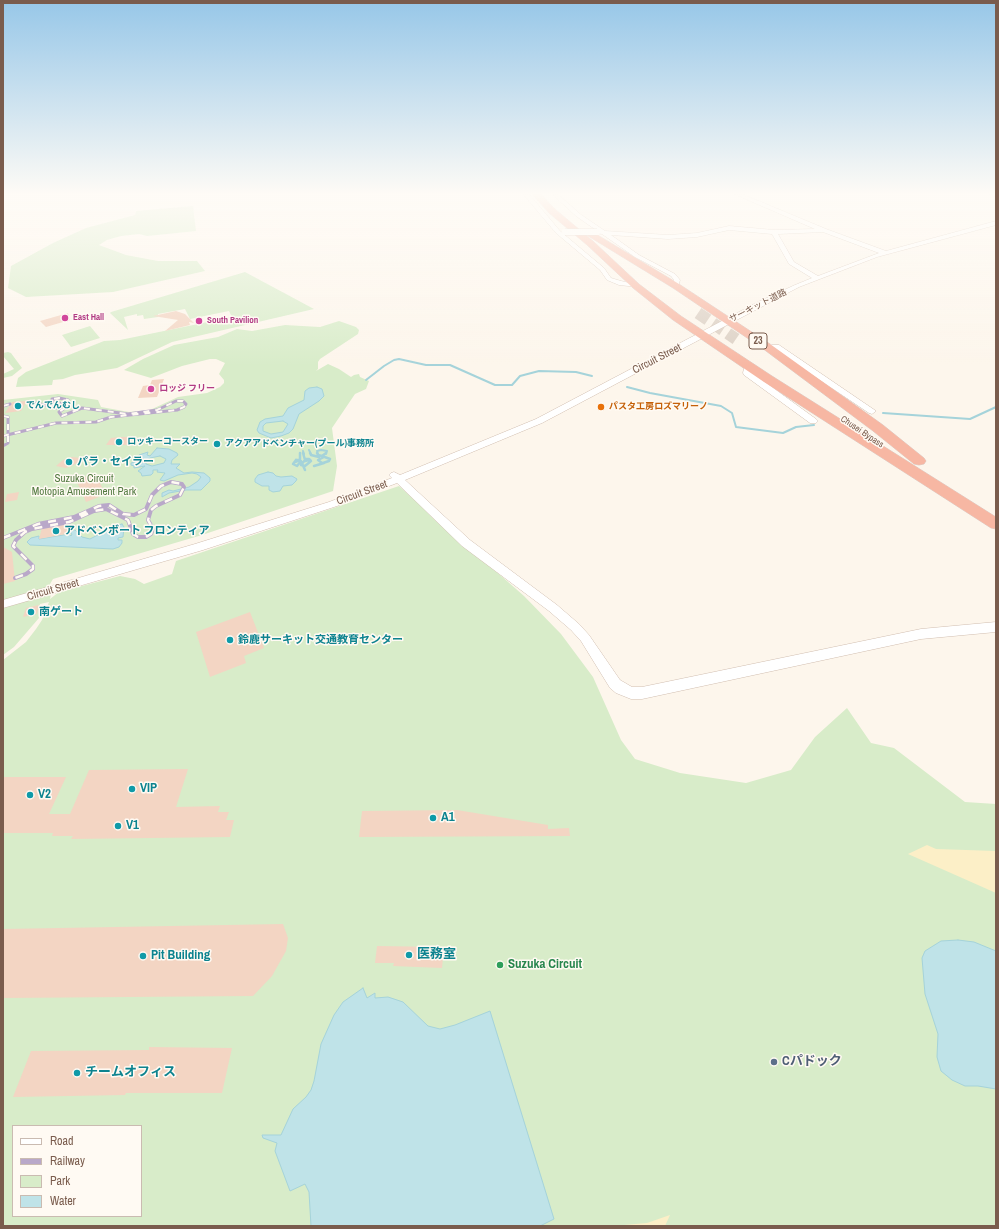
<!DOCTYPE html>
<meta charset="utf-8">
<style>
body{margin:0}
#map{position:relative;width:999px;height:1229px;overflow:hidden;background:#fdf6ec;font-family:"Archivo Narrow",sans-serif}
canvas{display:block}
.frame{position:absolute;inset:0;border:4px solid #7a5c4d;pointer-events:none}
.legend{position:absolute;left:12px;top:1125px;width:130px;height:92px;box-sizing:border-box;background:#fffaf3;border:1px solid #cabbb1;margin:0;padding:5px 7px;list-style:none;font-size:12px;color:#7a5c4d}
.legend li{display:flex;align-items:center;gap:8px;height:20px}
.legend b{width:20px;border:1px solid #cabbb1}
</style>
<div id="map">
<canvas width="999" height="1229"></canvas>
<div class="frame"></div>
<ul class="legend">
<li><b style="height:5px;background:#fff"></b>Road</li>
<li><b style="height:5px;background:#b9a8c9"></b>Railway</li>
<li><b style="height:11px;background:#d8ecc9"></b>Park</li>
<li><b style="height:11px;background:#bfe3e8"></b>Water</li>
</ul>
</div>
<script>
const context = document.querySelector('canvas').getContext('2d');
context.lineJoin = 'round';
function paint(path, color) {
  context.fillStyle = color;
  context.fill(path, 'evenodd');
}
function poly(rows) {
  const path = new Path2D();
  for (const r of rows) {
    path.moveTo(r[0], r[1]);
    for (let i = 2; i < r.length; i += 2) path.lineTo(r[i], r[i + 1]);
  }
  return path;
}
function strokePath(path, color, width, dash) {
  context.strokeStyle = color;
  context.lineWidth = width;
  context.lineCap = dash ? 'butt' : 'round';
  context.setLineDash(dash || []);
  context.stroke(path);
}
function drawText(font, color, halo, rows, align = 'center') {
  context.font = font + ' "Archivo Narrow","Noto Sans JP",sans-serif';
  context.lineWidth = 3;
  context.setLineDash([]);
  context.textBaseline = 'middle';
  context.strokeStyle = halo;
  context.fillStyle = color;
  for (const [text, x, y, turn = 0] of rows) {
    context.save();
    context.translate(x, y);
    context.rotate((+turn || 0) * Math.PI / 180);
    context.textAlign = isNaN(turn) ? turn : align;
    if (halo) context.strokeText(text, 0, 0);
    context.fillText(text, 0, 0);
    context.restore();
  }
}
const green = poly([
 [193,206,196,231,147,236,139,234,121,236,107,240,99,245,126,255,158,261,197,261,205,271,113,292,26,297,8,288,11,266,53,243,86,228,135,215,136,211],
 [245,272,314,309,172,342,117,368,75,375,63,379,53,380,52,385,16,387,18,378,26,372,104,341,120,340,232,317,229,311,190,319,185,309,158,314,158,317,144,319,143,315,137,316,137,314,124,317,128,330,110,313,111,312],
 [339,321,356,327,359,330,358,334,320,359,318,362,318,369,316,371,328,364,339,369,351,377,354,375,359,374,360,377,369,381,366,389,355,394,332,428,337,466,333,491,202,535,53,579,44,594,51,594,50,599,59,592,120,576,135,579,144,584,172,574,176,561,399,486,524,596,561,634,593,677,621,740,635,759,680,773,746,783,791,770,815,737,847,708,871,743,894,748,965,802,996,804,996,1226,3,1226,3,660,26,642,36,629,42,620,49,602,40,604,39,618,14,647,3,655,3,400,58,394,98,400,101,407,129,412,150,410,178,397,207,393,220,387,224,383,224,380,219,374,225,363,216,359,210,359,182,366,151,378,124,370,143,359,174,345,218,337,237,329,252,331,285,325,320,327],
 [13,1126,141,1126,141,1216,13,1216],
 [90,326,100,338,71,347,62,335],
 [8,352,11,353,22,368,12,376,3,378,3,374,14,369,3,356,3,353]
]);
const sand = poly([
 [927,845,936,849,996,851,996,893,908,854],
 [670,1215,665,1226,613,1226,647,1223]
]);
const water = poly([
 [317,387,322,389,324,396,319,401,299,414,293,429,289,433,281,436,271,438,259,433,257,430,260,422,265,419,283,416,288,408,304,400,305,391,309,388,317,387],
 [283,421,288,424,283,432,271,434,263,431,263,426,266,423,283,421],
 [157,448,169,449,177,453,178,455,172,460,171,464,180,464,176,468,184,473,192,472,204,473,210,478,210,481,201,490,186,490,169,493,162,497,162,493,169,490,173,491,189,487,198,481,201,477,197,474,192,473,178,475,164,481,160,480,165,473,157,472,158,470,153,470,153,473,151,475,142,476,141,473,138,471,145,466,134,468,134,466,131,465,131,463,137,461,140,463,137,458,139,455,148,452,147,455,150,456,157,448],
 [160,456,166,459,164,463,152,466,146,464,146,461,150,458,160,456],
 [268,472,273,473,276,476,281,477,292,476,297,479,296,481,292,485,283,486,280,491,273,492,269,490,269,486,262,486,255,482,255,479,258,475,268,472],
 [122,524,124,527,123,537,118,538,118,540,122,540,122,543,119,547,113,549,30,545,27,542,31,538,39,536,39,539,69,534,71,536,72,534,69,532,69,531,75,530,82,537,90,539,115,526,122,524],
 [958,940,974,942,996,951,996,1089,978,1086,965,1086,952,1080,941,1071,937,1057,938,1034,925,994,922,958,925,951,941,941,958,940],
 [363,988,367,998,375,993,375,998,388,997,403,1002,428,1026,440,1029,455,1025,490,1011,554,1219,540,1226,311,1226,309,1192,305,1184,290,1191,275,1151,277,1143,263,1138,262,1135,281,1135,293,1109,306,1097,311,1090,314,1081,321,1044,334,1015,343,1002,363,988]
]);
const streamFar1 = poly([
 [366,380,384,366,394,360,399,359,426,365,450,365,495,385,512,385,520,376,539,371,576,372,592,376],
 [627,387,650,393,721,406,732,413,736,427,783,433,796,427,814,425],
 [883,413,970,419,996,407],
 [309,450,311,454],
 [303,451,304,454],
 [318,454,317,451,321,450,327,451,326,454]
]);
const stream = poly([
 [300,453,300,460],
 [303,453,305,460],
 [310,453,311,455,319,457],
 [317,453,318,455,322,456],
 [322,456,330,459,329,461,323,463],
 [322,456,326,453],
 [296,460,300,460],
 [296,460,295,462,300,460],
 [296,460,293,464,297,466,301,461],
 [296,460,300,460],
 [301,461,305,470],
 [305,461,309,460,305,460,301,465,305,466,311,461,309,459,306,459],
 [322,463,318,460,324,457],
 [314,466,324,463]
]);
const building = poly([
 [176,311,185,314,194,323,189,322,190,325,165,331,178,320,153,316],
 [68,313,70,320,46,327,40,321],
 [164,379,157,397,138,398,143,386,150,385,152,380],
 [27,401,21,411,5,413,12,402],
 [121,437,134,437,129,445,106,445,111,438],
 [72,457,80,458,77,463,72,466,66,468,56,466,63,460],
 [95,473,104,491,97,493,99,497,86,502,77,482,83,480,82,478],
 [19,492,17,500,5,502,7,494],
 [69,524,66,534,39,539,42,528],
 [3,547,12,552,15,581,3,584],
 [39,605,37,614,23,617,26,608],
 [250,612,264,648,244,656,246,663,210,677,196,632],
 [188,769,176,807,220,806,218,812,229,812,226,820,234,820,230,837,71,839,73,836,52,836,53,833,3,833,3,777,66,777,49,814,70,814,89,770],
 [457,810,548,825,548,829,569,828,570,836,359,837,362,811],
 [283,924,288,938,286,951,272,976,253,996,3,998,3,929],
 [377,946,444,947,442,968,393,966,394,963,375,963],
 [149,1047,232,1048,222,1093,126,1093,125,1095,13,1097,31,1051,149,1050]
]);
const highwayTunnel = poly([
 [698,313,736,339]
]);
const minor = poly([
 [523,194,529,194,560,231,604,268,611,278,621,281,638,285,638,287,619,285,607,280,600,270,556,233,523,194],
 [552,194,558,194,580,214,605,231,668,235,697,233,729,226,774,230,815,229,734,194,742,194,826,229,886,251,996,221,996,225,877,257,799,287,542,423,405,480,470,540,557,605,579,624,589,635,620,680,632,687,642,687,921,629,996,622,996,632,921,639,642,699,631,699,616,693,610,688,581,641,571,630,549,611,462,546,397,483,337,506,203,550,3,608,3,600,195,544,329,502,392,478,389,475,391,473,394,472,400,475,536,419,758,302,795,285,812,278,789,264,772,234,729,230,697,237,668,239,611,235,639,255,675,274,680,280,678,287,674,287,674,280,671,276,635,257,602,234,595,233,594,232,596,230,576,216,552,194],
 [823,232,879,253,818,276,794,262,778,234,823,232],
 [989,194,996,194,996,197,990,195,989,194],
 [763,344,779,345,876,411,872,414,869,413,774,349,763,348,763,344],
 [751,366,755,368,751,372,816,419,818,421,816,423,810,423,744,375,743,373,744,368,751,366]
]);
const highway = poly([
 [532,194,541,194,555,209,593,241,639,284,681,316,772,376,996,517,996,529,991,528,764,382,673,320,633,288,587,245,549,213,532,194],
 [591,231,679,284,770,344,883,425,924,458,926,461,924,464,919,465,914,464,873,431,762,348,673,288,588,236,587,234,591,231]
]);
const railFar1 = poly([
 [3,406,10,404],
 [3,416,8,417,8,443,3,446],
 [3,436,56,423,96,422,111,417,177,410,184,407,186,404,183,401,176,401,157,410,128,414,82,408,62,416,59,412,69,405,68,400,59,398,52,399,53,402,64,404,56,408,36,403]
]);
const rail = poly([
 [3,538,38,524,74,517,99,506,109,505,123,514,134,515,146,509,152,495,161,486,171,482,182,484,184,487,180,495,156,506,151,510,148,520,153,529,151,534,146,537,138,537,133,534,128,520,106,509,94,511,69,522,32,529,25,532,16,540,13,546,33,566,33,569,26,574,15,578]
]);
const minorBridge = poly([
 [565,232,597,232]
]);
const markers = [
 [65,318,4,"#d1479c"],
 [199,321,4,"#d1479c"],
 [151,389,4,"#d1479c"],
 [18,406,4,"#0f9aa8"],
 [601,407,4,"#e8710a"],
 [119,442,4,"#0f9aa8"],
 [217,444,4,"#0f9aa8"],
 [69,462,4,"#0f9aa8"],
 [56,531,4,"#0f9aa8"],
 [31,612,4,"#0f9aa8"],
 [230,640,4,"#0f9aa8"],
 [132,789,4,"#0f9aa8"],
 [30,795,4,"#0f9aa8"],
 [433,818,4,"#0f9aa8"],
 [118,826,4,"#0f9aa8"],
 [409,955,4,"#0f9aa8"],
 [143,956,4,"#0f9aa8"],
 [500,965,4,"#2e9e5b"],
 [774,1062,4,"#5c6f8a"],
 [77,1073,4,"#0f9aa8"]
];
const farStreetnames = [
 ["サーキット道路",758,306,-27],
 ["Chusei Bypass",862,432,34]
];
const farHotelnames = [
 ["East Hall",73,318],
 ["South Pavilion",207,321],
 ["ロッジ フリー",159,389]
];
const farCulturenames = [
 ["でんでんむし",26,406],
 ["ロッキーコースター",127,442],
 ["アクアアドベンチャー(プール)事務所",225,444]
];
const farFoodnames = [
 ["パスタ工房ロズマリーノ",609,407]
];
const shields = [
 [758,341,18]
];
const shieldNames = [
 ["23",758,341]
];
const streetNames = [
 ["Circuit Street",657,359,-27],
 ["Circuit Street",362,493,-20],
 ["Circuit Street",53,590,-16]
];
const cultureNames = [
 ["パラ・セイラー",77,462],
 ["アドベンボート フロンティア",64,531],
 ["南ゲート",39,612],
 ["鈴鹿サーキット交通教育センター",238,640]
];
const parkNames = [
 ["Suzuka Circuit",84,479],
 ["Motopia Amusement Park",84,492]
];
const nearCulturenames = [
 ["VIP",140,789],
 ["V2",38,795],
 ["A1",441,818],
 ["V1",126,826],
 ["医務室",417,955],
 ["Pit Building",151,956],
 ["チームオフィス",85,1073]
];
const nearLeisurenames = [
 ["Suzuka Circuit",508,965]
];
const nearServicenames = [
 ["Cパドック",782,1062]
];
paint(green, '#d8ecc9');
paint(sand, '#fcefc7');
paint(water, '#bfe3e8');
strokePath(water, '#a5d3da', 1);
strokePath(streamFar1, '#a5d3da', 2);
strokePath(stream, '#a5d3da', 2.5);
paint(building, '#f3d5c3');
strokePath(highwayTunnel, '#dcd0c4', 12, [12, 6]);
strokePath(minor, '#d1beb0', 1);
strokePath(highway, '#dad1cd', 1);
paint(minor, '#fff');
paint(highway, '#f7b7a3');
strokePath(railFar1, '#b9a8c9', 3);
strokePath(rail, '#b9a8c9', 4);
strokePath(railFar1, '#fffaf3', 2, [6]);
strokePath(rail, '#fffaf3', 2.5, [8]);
strokePath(minorBridge, '#d1beb0', 7, []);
strokePath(minorBridge, '#fff', 6);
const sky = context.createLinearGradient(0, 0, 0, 366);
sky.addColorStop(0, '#97c7e8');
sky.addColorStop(0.53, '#fefbf6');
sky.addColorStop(1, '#fefbf600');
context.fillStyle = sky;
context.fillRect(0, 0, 999, 366);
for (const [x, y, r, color] of markers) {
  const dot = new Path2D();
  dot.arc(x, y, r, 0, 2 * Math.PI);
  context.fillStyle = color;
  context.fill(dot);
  strokePath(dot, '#fffaf3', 1.5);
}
drawText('9px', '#7a5c4d', '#fffaf3', farStreetnames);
drawText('bold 9px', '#b23c85', '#fffaf3', farHotelnames, 'left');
drawText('bold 9px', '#0d838f', '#fffaf3', farCulturenames, 'left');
drawText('bold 9px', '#c56008', '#fffaf3', farFoodnames, 'left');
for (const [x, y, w] of shields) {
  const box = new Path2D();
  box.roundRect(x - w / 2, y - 8, w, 16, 3);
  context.fillStyle = '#fffaf3';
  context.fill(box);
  strokePath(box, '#7a5c4d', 1);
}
drawText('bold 10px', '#7a5c4d', null, shieldNames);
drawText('11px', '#7a5c4d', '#fffaf3', streetNames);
drawText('bold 11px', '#0d838f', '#fffaf3', cultureNames, 'left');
drawText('11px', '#537a41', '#fffaf3', parkNames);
drawText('bold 13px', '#0d838f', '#fffaf3', nearCulturenames, 'left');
drawText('bold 13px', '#27864d', '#fffaf3', nearLeisurenames, 'left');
drawText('bold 13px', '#4e5e75', '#fffaf3', nearServicenames, 'left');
</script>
